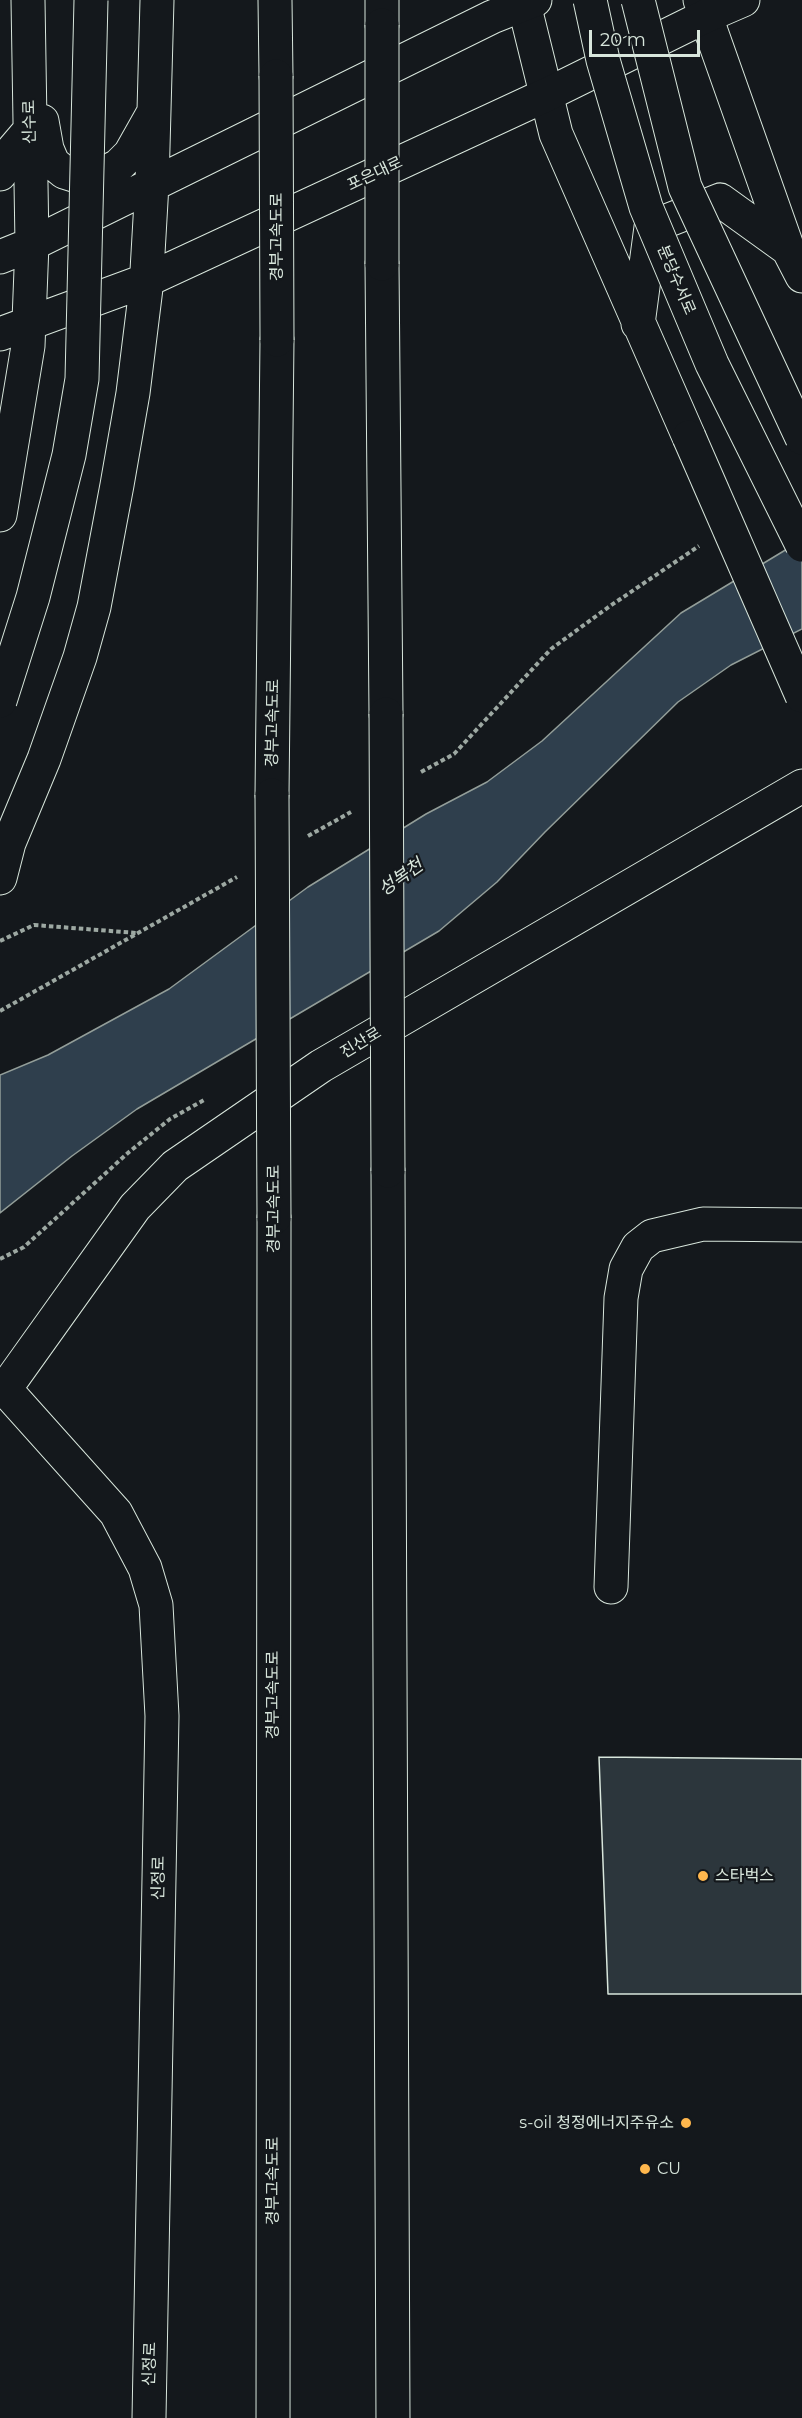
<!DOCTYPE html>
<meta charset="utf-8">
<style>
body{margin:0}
#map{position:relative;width:802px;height:2418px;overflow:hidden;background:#14181c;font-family:Montserrat,sans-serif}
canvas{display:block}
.scale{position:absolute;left:589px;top:30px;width:111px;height:27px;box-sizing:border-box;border:3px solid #d8e6dc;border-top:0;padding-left:8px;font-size:18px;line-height:21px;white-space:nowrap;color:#d8e6dc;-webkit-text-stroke:4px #14181c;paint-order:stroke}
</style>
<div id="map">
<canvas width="802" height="2418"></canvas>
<div class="scale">20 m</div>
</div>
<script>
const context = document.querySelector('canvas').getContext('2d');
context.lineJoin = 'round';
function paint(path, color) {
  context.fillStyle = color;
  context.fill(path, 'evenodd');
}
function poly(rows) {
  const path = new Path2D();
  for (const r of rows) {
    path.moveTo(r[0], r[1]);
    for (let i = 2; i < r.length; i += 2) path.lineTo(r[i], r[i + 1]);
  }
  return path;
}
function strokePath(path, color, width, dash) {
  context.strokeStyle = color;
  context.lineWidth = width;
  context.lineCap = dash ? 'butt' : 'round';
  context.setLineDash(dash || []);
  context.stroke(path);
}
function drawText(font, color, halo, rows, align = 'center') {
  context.font = font + ' Montserrat,"Noto Sans KR",sans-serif';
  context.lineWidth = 4.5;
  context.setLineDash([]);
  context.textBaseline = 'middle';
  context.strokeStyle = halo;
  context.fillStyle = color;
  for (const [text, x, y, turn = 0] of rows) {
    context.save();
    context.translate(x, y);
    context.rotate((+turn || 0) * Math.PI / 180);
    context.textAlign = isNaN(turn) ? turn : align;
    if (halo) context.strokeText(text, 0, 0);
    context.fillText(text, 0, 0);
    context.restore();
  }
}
const water = poly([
 [802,540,802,629,731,665,678,702,545,832,497,882,439,931,137,1109,72,1156,0,1213,0,1075,48,1055,169,989,308,887,426,814,487,782,542,741,681,613,802,540]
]);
const building = poly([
 [599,1757,802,1759,802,1994,608,1994,599,1757]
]);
const path = poly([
 [421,772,454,754,551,649,610,606,699,546],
 [308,836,351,812],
 [0,941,34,925,137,933],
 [0,1011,237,877],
 [0,1259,24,1247,129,1152,170,1119,204,1100]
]);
const minor = poly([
 [523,0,556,134,689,437],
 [700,0,788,249,802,276],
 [638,324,651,227,720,200,788,249],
 [5,1389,116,1513,145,1568,156,1605,162,1716,149,2418],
 [0,1392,5,1389,135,1207,175,1166,321,1066,802,786],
 [611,1587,621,1298,626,1269,638,1247,652,1236,703,1224,802,1225]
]);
const major = poly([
 [42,121,47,149,53,163,64,172,80,177,98,176,118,166,130,154,152,115],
 [0,174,12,151,30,130],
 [0,257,32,244,492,17,535,0],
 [0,334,147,280,546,95,706,16,743,0],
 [0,515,28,346,32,244,28,0],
 [0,878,9,843,44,759,80,657,94,607,117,485,133,393,146,288,152,184,157,0]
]);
const highway = poly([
 [275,0,276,76],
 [382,0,382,25],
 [382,264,386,714],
 [272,795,277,340],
 [388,1171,393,2418],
 [273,2418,274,1218]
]);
const minorBridge = poly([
 [689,437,802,696]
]);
const majorBridge = poly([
 [0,701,33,597,69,455,82,379,91,0]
]);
const highwayBridge = poly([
 [590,0,603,60,646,207,712,364,802,545],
 [638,0,685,187,802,438],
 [382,25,382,264],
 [276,76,277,340],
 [386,714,388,1171],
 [272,795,274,1218]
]);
const markers = [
 [703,1876,6,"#ffb74d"],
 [686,2123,6,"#ffb74d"],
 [645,2169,6,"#ffb74d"]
];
const streetNames = [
 ["신수로",30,122,-91],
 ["포은대로",375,174,-25],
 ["경부고속도로",277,237,-90],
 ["분당수서로",676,280,67],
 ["경부고속도로",273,723,-89],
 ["진산로",361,1043,-31],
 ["경부고속도로",274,1209,-90],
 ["경부고속도로",273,1695,-90],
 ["신정로",159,1878,-89],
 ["경부고속도로",273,2181,-90],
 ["신정로",150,2364,-88]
];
const poiNames = [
 ["스타벅스",715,1876],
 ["s-oil 청정에너지주유소",674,2123,"right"],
 ["CU",657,2169]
];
const waterNames = [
 ["성복천",401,878,-35]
];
paint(water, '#2f3f4d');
strokePath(water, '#939e99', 1.5);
paint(building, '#2c363c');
strokePath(building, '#d8e6dc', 1.5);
strokePath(minor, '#d8e6dc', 35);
strokePath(major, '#d8e6dc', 35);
strokePath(highway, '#d8e6dc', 35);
strokePath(path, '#9da8a2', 4, [4.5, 3]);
strokePath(minor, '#14181c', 33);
strokePath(major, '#14181c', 33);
strokePath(highway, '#14181c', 33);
strokePath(minorBridge, '#d8e6dc', 35, []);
strokePath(majorBridge, '#d8e6dc', 35, []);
strokePath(highwayBridge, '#d8e6dc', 35, []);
strokePath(minorBridge, '#14181c', 33);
strokePath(majorBridge, '#14181c', 33);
strokePath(highwayBridge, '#14181c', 33);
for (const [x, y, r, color] of markers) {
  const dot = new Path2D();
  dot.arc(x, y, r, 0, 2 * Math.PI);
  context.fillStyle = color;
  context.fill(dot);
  strokePath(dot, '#14181c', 2);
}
drawText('16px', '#d8e6dc', '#14181c', streetNames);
drawText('16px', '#d8e6dc', '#14181c', poiNames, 'left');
drawText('italic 18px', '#d8e6dc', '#14181c', waterNames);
</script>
